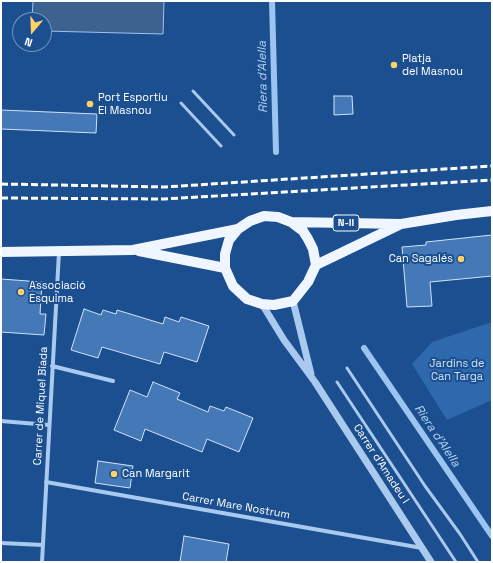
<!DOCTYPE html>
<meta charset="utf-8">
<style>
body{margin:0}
#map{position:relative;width:493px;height:563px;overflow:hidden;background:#1b4f8f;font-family:"Space Grotesk",sans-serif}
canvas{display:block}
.frame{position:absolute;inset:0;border:2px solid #fff;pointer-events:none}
.north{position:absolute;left:12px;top:12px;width:40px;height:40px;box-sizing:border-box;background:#1b4f8f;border:1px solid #7695bc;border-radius:50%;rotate:199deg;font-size:11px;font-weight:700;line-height:16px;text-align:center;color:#fff}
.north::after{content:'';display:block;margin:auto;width:14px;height:18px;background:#ffd166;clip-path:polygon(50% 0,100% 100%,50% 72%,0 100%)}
</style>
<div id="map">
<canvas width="493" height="563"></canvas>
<div class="frame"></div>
<div class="north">N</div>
</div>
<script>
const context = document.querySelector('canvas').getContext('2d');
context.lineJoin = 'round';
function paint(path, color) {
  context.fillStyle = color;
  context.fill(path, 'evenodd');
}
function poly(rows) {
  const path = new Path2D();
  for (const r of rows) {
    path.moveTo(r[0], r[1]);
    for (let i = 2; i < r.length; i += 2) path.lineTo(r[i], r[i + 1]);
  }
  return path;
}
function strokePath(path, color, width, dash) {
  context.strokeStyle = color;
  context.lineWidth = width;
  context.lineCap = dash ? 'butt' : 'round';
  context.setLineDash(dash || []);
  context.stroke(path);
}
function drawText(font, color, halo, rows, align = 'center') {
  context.font = font + ' "Space Grotesk",sans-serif';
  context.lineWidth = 4;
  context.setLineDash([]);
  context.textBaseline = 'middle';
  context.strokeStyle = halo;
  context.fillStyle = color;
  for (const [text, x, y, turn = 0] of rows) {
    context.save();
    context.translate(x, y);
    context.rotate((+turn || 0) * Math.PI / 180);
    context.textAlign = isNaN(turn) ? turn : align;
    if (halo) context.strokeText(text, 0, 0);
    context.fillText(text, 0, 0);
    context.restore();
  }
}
const green = poly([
 [492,322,492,400,447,420,412,364,432,342]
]);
const water = poly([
 [33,1,164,1,163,34,44,31,44,20,32,20,33,1]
]);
const stream = poly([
 [272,1,276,152],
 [364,348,492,536]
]);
const building = poly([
 [334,96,352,96,353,114,334,115,334,96],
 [1,110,97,114,96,133,1,129,1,110],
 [492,235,492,276,430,282,432,306,407,307,402,247,426,245,426,242,492,235],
 [1,279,42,282,40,314,46,314,44,335,1,332,1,279],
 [84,309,101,315,103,310,116,314,117,310,163,324,165,317,179,322,181,317,209,326,197,362,164,352,160,364,102,347,98,358,71,350,84,309],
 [153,382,180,393,177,399,208,412,210,406,224,411,226,407,253,418,239,452,207,439,202,452,145,429,141,441,114,430,130,390,147,397,153,382],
 [98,461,133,466,130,488,95,483,98,461],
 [184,536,229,544,226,562,180,562,184,536]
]);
const service = poly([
 [193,91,234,135],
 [181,103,221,146],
 [347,368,425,486,460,534,478,562],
 [337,382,456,562]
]);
const minor = poly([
 [52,366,113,381],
 [1,421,49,425],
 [46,482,422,548],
 [1,543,43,545],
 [42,562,59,252]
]);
const tertiary = poly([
 [293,301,311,374],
 [262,304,284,340,315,382,431,562]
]);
const primary = poly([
 [264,216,278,217,291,222,303,231,308,239,313,249,316,265,308,282,293,301,274,305,262,304,247,299,233,286,225,268,225,254,229,240,238,229,250,221,264,216],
 [291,222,401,224,456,215,492,211],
 [139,251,225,268],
 [1,252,133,250,238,229],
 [316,265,399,225]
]);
const rail = poly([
 [1,184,165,187,492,166],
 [1,198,164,199,492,180]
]);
const markers = [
 [394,65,4,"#ffd166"],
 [90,104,4,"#ffd166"],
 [461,259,4,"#ffd166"],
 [21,292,4,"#ffd166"],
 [114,474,4,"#ffd166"]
];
const shields = [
 [346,223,26]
];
const shieldNames = [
 ["N-II",346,223]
];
const poiNames = [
 ["Platja",402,59],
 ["del Masnou",402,72],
 ["Port Esportiu",98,98],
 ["El Masnou",98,111],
 ["Can Sagalés",453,259,"right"],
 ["Associació",29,286],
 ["Esquima",29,299],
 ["Can Margarit",122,474]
];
const parkNames = [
 ["Jardins de",457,364],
 ["Can Targa",457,377]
];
const streetNames = [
 ["Carrer de Miquel Biada",41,406,-87],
 ["Carrer d'Amadeu I",381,464,57],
 ["Carrer Mare Nostrum",236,506,10]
];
const waterNames = [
 ["Riera d'Alella",263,77,-91],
 ["Riera d'Alella",437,436,56]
];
paint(green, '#2e69ad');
paint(water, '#3c6290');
strokePath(water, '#9cc4f0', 1);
strokePath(stream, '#9cc4f0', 6);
paint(building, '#4478b7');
strokePath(building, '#cfe3fa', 1);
strokePath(service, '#a9c9ee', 3);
strokePath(minor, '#a9c9ee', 4);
strokePath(tertiary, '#a9c9ee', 7);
strokePath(primary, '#f0f6ff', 10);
strokePath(rail, '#fff', 3, [7, 3]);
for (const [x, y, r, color] of markers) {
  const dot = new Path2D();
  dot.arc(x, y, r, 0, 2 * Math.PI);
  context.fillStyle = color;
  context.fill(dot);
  strokePath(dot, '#1b4f8f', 1.5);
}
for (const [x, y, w] of shields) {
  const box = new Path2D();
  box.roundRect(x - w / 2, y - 8, w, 16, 3);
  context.fillStyle = '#1b4f8f';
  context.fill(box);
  strokePath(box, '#fff', 1);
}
drawText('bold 10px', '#fff', null, shieldNames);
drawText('11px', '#fff', '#1b4f8f', poiNames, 'left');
drawText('11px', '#cfe3fa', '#1b4f8f', parkNames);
drawText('11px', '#fff', '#1b4f8f', streetNames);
drawText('italic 12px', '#b5d3f5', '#1b4f8f', waterNames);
</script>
